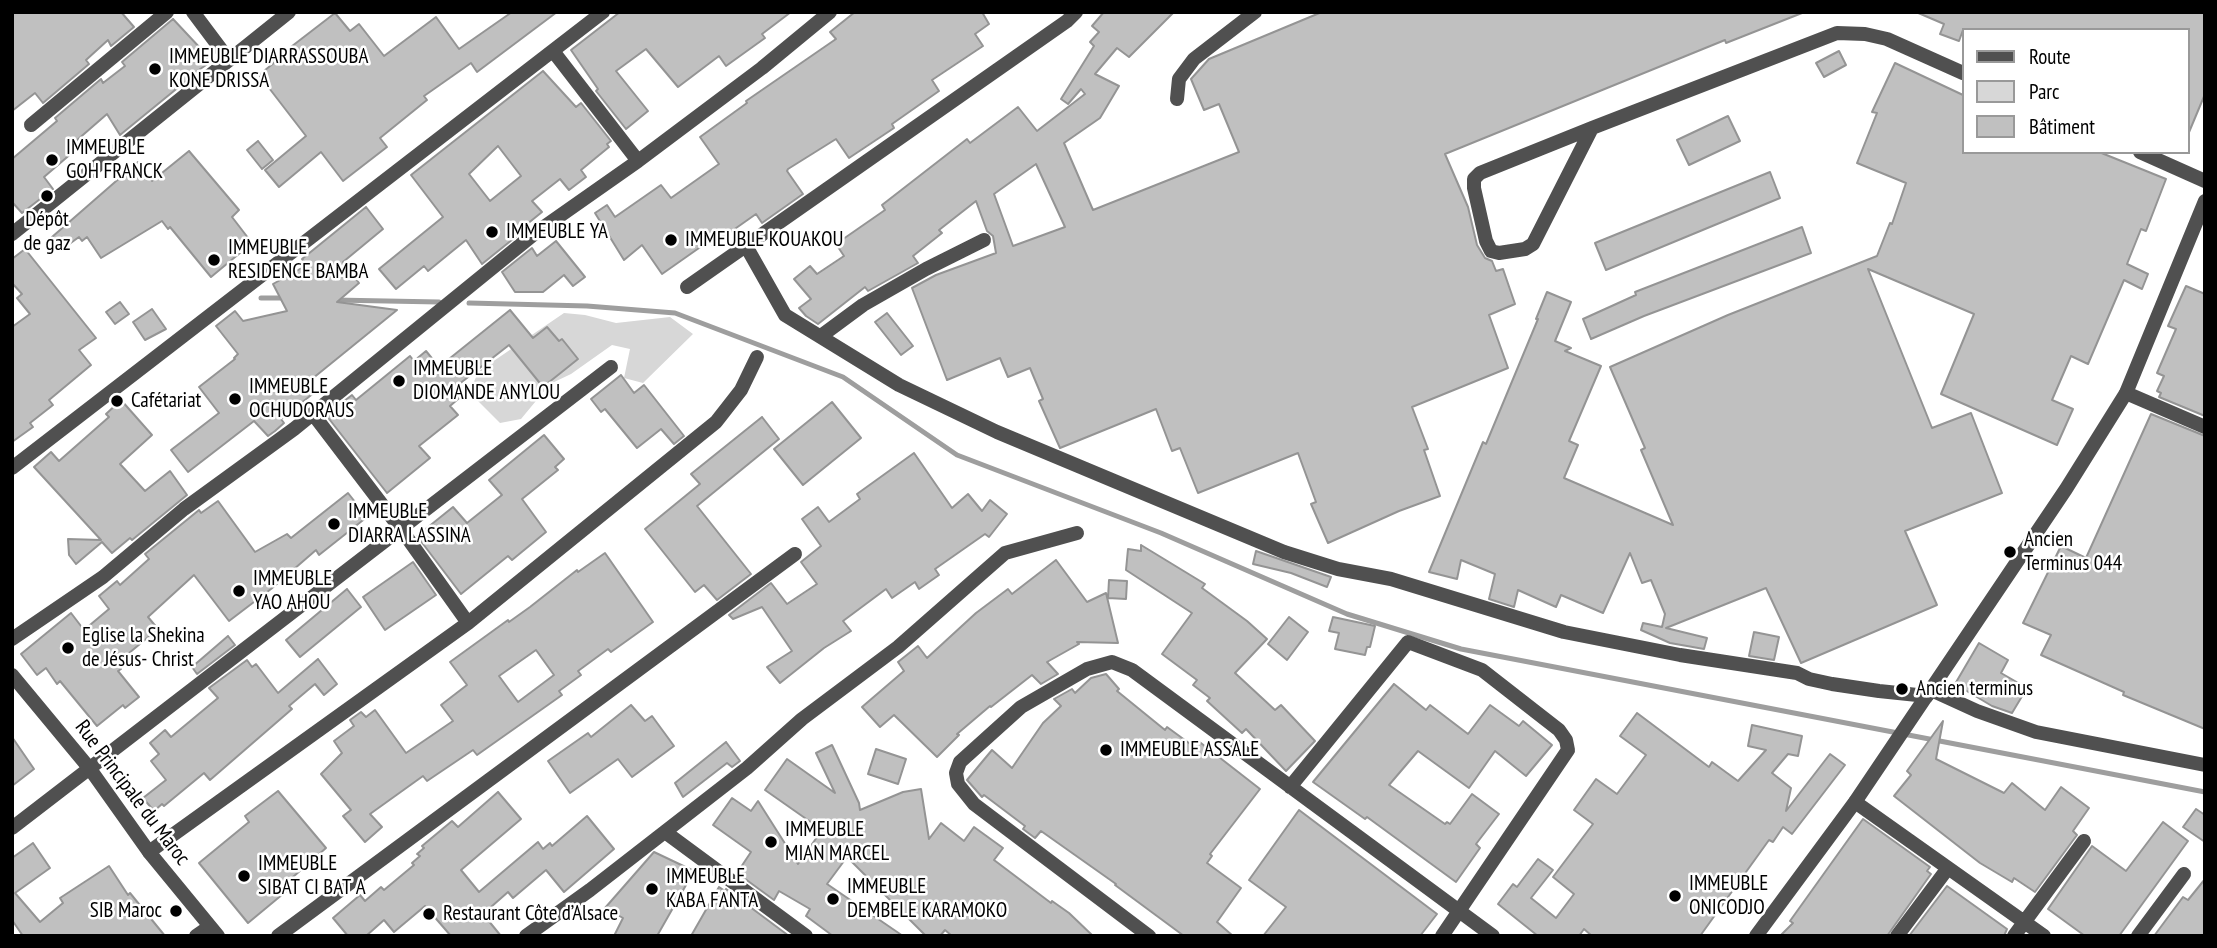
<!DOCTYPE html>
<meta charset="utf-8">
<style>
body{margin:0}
#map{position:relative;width:2217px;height:948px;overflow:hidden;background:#fff;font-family:"PT Sans Narrow",sans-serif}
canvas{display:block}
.frame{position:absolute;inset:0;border:14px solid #000;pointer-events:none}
.legend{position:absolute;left:1962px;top:28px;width:228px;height:126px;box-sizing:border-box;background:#fff;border:2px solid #999;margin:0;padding:9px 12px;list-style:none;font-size:21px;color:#000}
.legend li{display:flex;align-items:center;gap:14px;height:35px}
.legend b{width:35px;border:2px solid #999}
</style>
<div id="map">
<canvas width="2217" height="948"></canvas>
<div class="frame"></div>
<ul class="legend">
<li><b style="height:9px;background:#505050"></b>Route</li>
<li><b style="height:19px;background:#d7d7d7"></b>Parc</li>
<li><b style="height:19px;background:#c0c0c0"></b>Bâtiment</li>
</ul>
</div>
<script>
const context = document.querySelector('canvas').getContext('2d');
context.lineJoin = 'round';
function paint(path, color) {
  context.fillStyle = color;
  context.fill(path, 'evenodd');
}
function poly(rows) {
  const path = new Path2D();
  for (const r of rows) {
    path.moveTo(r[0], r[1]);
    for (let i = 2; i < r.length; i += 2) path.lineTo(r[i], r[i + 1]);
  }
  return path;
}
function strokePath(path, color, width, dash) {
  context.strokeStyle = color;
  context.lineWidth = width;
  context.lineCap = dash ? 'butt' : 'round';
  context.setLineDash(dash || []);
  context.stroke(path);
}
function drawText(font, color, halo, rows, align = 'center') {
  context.font = font + ' "PT Sans Narrow",sans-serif';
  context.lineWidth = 5;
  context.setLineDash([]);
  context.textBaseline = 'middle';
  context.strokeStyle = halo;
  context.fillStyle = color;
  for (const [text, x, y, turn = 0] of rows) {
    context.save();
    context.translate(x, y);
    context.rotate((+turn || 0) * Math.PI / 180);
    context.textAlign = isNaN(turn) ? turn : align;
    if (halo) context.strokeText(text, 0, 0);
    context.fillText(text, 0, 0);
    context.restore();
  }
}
const green = poly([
 [564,313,585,315,616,323,670,317,693,334,643,383,624,378,630,349,612,345,571,374,550,384,521,419,500,423,469,392,479,371]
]);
const stream = poly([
 [261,298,286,298],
 [334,300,439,302],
 [469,303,587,306,675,313,843,377,957,455,1161,533,1347,614,1461,649,2205,792]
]);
const building = poly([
 [12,12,121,12,134,27,111,46,108,40,86,60,89,64,43,103,35,93,12,111,12,12],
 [512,12,557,12,477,72,471,63,424,96,427,100,380,138,387,147,343,181,321,152,279,187,265,170,306,136,259,75,275,62,274,60,335,13,350,31,359,24,384,56,436,17,459,49,512,12],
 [620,12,791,12,762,34,765,38,726,66,719,56,678,87,646,49,616,71,648,111,626,129,596,91,598,89,571,50,620,12],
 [855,12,982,12,989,24,975,34,983,46,932,80,939,91,892,124,894,128,849,158,836,139,788,169,787,171,803,194,762,223,756,214,712,245,709,241,662,274,642,245,624,260,595,213,607,205,615,217,661,185,671,198,719,164,700,137,747,103,746,101,836,39,830,32,855,12],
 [1104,12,1174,12,1129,57,1117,48,1095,74,1119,86,1100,118,1064,143,1093,210,1239,152,1219,104,1204,110,1191,79,1209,59,1322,12,1802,13,1726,43,1725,40,1445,154,1468,207,1477,245,1485,258,1492,261,1496,271,1503,269,1515,304,1489,315,1508,368,1412,407,1428,449,1424,450,1440,496,1399,511,1328,543,1311,504,1316,502,1298,453,1198,493,1180,448,1172,451,1156,409,1060,448,1039,401,1043,399,1030,368,1008,377,1000,358,947,380,912,288,936,275,996,253,993,236,987,231,976,201,939,230,942,233,913,256,918,263,868,291,865,287,818,324,806,316,799,308,811,299,794,279,810,266,817,274,844,256,836,244,885,210,882,205,967,139,970,143,1018,107,1037,131,1085,94,1081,89,1068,104,1061,99,1094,46,1090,42,1099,32,1092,26,1104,12],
 [1036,164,1065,227,1013,246,994,194,1036,164],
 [1916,12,2205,12,2205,94,2187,137,2187,30,1963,30,1959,41,1940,34,1944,24,1916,12],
 [173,19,202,50,209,63,190,76,191,77,120,135,107,114,76,141,80,146,44,177,53,189,22,213,12,202,12,159,57,121,55,118,101,79,103,83,125,66,122,62,173,19],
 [1839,51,1846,65,1824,77,1816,63,1839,51],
 [1895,63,1963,95,1963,152,2099,152,2166,179,2146,231,2141,229,2127,264,2148,274,2142,289,2124,280,2088,364,2071,356,2052,400,2073,409,2057,445,1941,394,1974,314,1868,269,1932,428,1971,413,2002,493,1905,531,1937,605,1801,663,1766,588,1666,628,1707,638,1704,649,1670,643,1641,630,1643,623,1662,627,1665,614,1651,580,1642,583,1630,553,1603,613,1561,595,1556,607,1518,590,1514,607,1489,599,1495,574,1461,560,1457,579,1429,572,1483,442,1486,444,1538,319,1536,319,1547,292,1571,302,1555,341,1571,348,1565,351,1601,366,1569,441,1578,445,1564,478,1673,525,1641,450,1645,448,1610,367,1728,315,1877,256,1890,223,1892,224,1906,183,1857,163,1877,113,1872,112,1895,63],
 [543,71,576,107,581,103,611,141,607,144,609,147,581,170,586,177,569,190,560,179,532,201,542,212,521,229,523,231,482,264,466,240,428,271,424,266,396,289,379,269,443,217,411,175,543,71],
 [498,146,521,176,490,201,469,174,498,146],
 [1728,116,1740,141,1689,165,1677,140,1728,116],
 [258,141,273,160,262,169,247,150,258,141],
 [189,151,239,210,232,217,252,243,211,277,170,227,168,229,162,221,101,258,87,237,82,241,79,237,61,250,52,237,138,162,152,181,189,151],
 [1770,172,1780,198,1606,270,1595,243,1770,172],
 [366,207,383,229,343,262,359,283,337,302,397,310,307,383,315,392,281,419,284,423,275,431,268,436,254,421,188,472,171,450,219,413,199,387,235,359,234,358,238,354,216,326,235,311,243,321,287,311,273,284,307,265,302,259,366,207],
 [1802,227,1811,253,1644,316,1591,339,1583,319,1636,295,1635,292,1802,227],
 [556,241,585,277,573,286,564,275,543,292,515,292,502,272,532,248,537,256,556,241],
 [25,249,96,338,79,350,91,365,49,400,53,405,30,423,33,427,12,442,12,327,30,314,17,298,22,294,12,283,12,259,25,249],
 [2186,286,2205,294,2205,416,2159,397,2161,393,2157,391,2164,376,2157,373,2176,329,2168,326,2186,286],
 [120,302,129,314,115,324,106,312,120,302],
 [152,309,166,329,145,340,133,322,152,309],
 [510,310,533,338,547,327,559,341,562,339,578,359,543,387,509,345,458,385,465,393,450,406,458,415,419,446,430,458,387,493,326,415,352,395,356,400,410,356,414,361,426,351,439,367,510,310],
 [887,313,913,346,901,355,875,322,887,313],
 [621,375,634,393,644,385,684,436,674,444,661,429,637,448,605,409,601,412,591,399,621,375],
 [121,400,152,435,120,464,145,491,170,471,187,495,132,540,130,538,112,553,102,542,76,564,69,555,68,539,101,540,34,467,51,452,59,461,109,417,106,414,121,400],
 [832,402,861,438,803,485,774,449,832,402],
 [2151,414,2205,436,2205,729,2123,695,2124,692,2041,655,2051,635,2023,623,2061,546,2086,558,2151,414],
 [762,417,779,439,697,506,751,574,717,600,704,585,695,592,645,529,700,484,691,474,762,417],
 [544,435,564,459,555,467,558,470,522,499,546,532,512,560,508,556,461,594,417,536,453,507,467,523,502,495,489,480,544,435],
 [914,453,952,508,968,494,982,511,990,500,1007,514,989,537,985,534,935,569,939,575,919,589,915,582,892,598,886,589,843,621,851,631,824,648,780,683,767,667,792,651,762,607,733,619,729,615,771,583,787,604,817,584,801,562,821,546,802,519,818,507,829,522,860,499,857,494,914,453],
 [348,493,367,517,319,555,316,550,271,589,229,621,194,575,148,617,158,629,117,663,121,669,118,671,139,697,125,708,123,705,97,726,60,681,57,684,46,668,37,675,21,654,71,613,84,630,109,609,99,596,117,581,120,585,149,559,145,554,199,510,201,513,218,501,255,552,287,534,291,538,348,493],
 [1141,545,1205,584,1202,588,1247,621,1267,639,1235,673,1275,710,1281,705,1315,741,1286,771,1246,729,1242,733,1207,701,1210,698,1193,685,1197,680,1162,654,1192,613,1126,570,1128,549,1141,551,1141,545],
 [1256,551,1331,577,1327,587,1291,573,1253,564,1256,551],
 [605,553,653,622,611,652,608,649,578,671,581,675,559,691,562,695,477,755,473,750,427,781,423,776,370,814,382,827,365,842,343,816,351,810,321,774,342,753,334,741,354,726,350,720,361,712,366,717,375,710,406,753,453,721,441,705,467,685,450,662,508,620,509,622,530,607,577,570,578,572,605,553],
 [536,650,554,675,518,702,499,676,536,650],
 [1056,560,1087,602,1106,593,1118,643,1077,642,1079,644,1047,662,1058,674,1041,684,1032,675,991,707,990,706,957,734,959,735,937,757,894,715,880,727,862,707,904,671,898,662,918,646,927,658,976,613,1008,589,1012,594,1056,560],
 [413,562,436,595,385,630,363,597,413,562],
 [1109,580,1127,581,1126,599,1108,598,1109,580],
 [347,589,361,607,300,657,286,640,347,589],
 [1289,617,1308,632,1287,660,1268,644,1289,617],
 [1333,617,1375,626,1370,647,1367,647,1365,655,1335,649,1339,633,1329,631,1333,617],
 [1754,632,1779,637,1774,660,1749,656,1754,632],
 [228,636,235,645,197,674,192,667,228,636],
 [1979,643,2008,660,2001,673,2027,688,2012,713,1992,706,1955,684,1979,643],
 [318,659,337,684,324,695,315,684,289,706,292,709,210,780,204,773,164,806,162,804,154,811,143,798,166,780,151,761,159,754,150,743,165,730,171,737,218,698,209,688,247,660,252,667,256,664,278,693,318,659],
 [1106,674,1119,689,1117,691,1165,730,1167,727,1193,746,1197,740,1260,789,1210,854,1212,856,1207,863,1241,888,1217,922,1233,936,1184,936,1115,885,1116,884,1041,831,1035,838,1023,829,1025,826,984,795,982,797,967,780,992,750,1012,768,1043,723,1061,706,1054,699,1072,689,1075,693,1091,678,1106,674],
 [1394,684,1426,710,1430,705,1468,734,1490,705,1519,726,1523,721,1552,745,1526,776,1495,751,1469,788,1418,751,1389,785,1445,824,1447,822,1450,824,1472,794,1499,814,1476,844,1480,848,1456,882,1367,817,1365,819,1313,782,1394,684],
 [631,705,645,721,652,716,674,746,632,777,618,759,570,793,548,761,588,733,591,737,631,705],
 [1637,713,1709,767,1712,762,1738,781,1766,750,1748,746,1752,725,1802,736,1798,756,1788,754,1772,773,1791,788,1786,811,1830,754,1845,765,1792,834,1783,827,1773,842,1769,840,1700,936,1592,936,1584,929,1579,936,1538,936,1498,904,1513,884,1517,887,1538,859,1553,870,1531,898,1556,918,1574,894,1553,877,1593,824,1574,810,1596,779,1617,794,1646,755,1620,736,1637,713],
 [1943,721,1936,759,2004,793,2012,783,2045,810,2061,787,2089,808,2073,831,2077,835,2035,892,2014,878,2012,882,1980,863,1894,796,1911,775,1907,771,1943,721],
 [12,737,34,769,12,786,12,737],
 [726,742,740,761,732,767,727,763,683,797,675,783,726,742],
 [832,745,859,803,860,810,903,792,921,789,929,839,941,823,964,841,974,827,1003,848,994,860,1051,903,1052,901,1069,913,1093,936,952,936,945,930,940,936,926,936,847,857,827,884,903,936,833,936,806,916,810,909,779,891,774,900,737,873,751,852,713,825,732,798,751,811,758,801,798,864,822,830,765,790,787,759,835,793,816,753,832,745],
 [876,749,906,759,898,784,868,774,876,749],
 [278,791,326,848,285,884,289,889,248,923,199,863,249,822,245,816,278,791],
 [498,792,521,819,461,870,479,892,538,842,543,849,550,843,552,846,587,816,614,849,564,892,546,870,513,898,508,892,483,914,501,936,451,936,425,906,394,932,384,920,366,936,348,936,333,918,360,895,365,901,381,887,384,890,414,865,412,863,420,856,417,854,424,848,422,846,452,821,458,827,498,792],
 [2196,809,2205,815,2205,842,2183,827,2196,809],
 [1299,810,1437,914,1420,936,1263,936,1286,907,1249,880,1299,810],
 [1863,819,1930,867,1927,871,1931,874,1887,936,1780,936,1793,923,1790,921,1863,819],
 [2163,822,2188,841,2119,936,2085,936,2048,909,2092,846,2126,871,2163,822],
 [33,843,50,868,15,893,40,922,63,903,60,898,109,866,128,895,130,893,165,936,23,936,12,920,12,858,33,843],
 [654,852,694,871,657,936,614,936,623,918,605,908,654,852],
 [2205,879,2205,936,2154,936,2183,897,2188,900,2205,879],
 [1947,886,2007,929,2004,936,1909,936,1947,886],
 [719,887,725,891,726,889,789,936,691,936,719,887]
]);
const minor = poly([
 [193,12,229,60],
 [553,51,638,161],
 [1177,99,1179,79,1194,59,1255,12],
 [31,125,167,12],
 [1592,128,1533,244,1525,249,1499,253,1491,251,1486,241,1474,188,1474,179,1480,173,1592,128,1837,33,1865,34,1887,39,1963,73],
 [2140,152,2205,181],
 [12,234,289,12],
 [746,246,785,315,899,385,997,432,1284,552,1338,569,1391,579,1564,632,1680,655,1797,673,1809,679,1832,684,1879,691,1927,696],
 [687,287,1067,21,1076,12],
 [821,336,863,305,926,269,984,240],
 [2126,393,2205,427],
 [313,414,406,536,468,623],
 [12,468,603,12],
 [12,639,103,577,184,509,294,429,534,234,638,161,762,68,830,12],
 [1931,690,1977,711,2036,732,2205,765],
 [1290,787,1408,642,1482,670,1559,730,1566,740,1568,750,1442,936],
 [1855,802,2044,936],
 [12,828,611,367],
 [665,832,806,936],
 [149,852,468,623,716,422,741,390,757,357],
 [196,936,209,927],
 [278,936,795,554],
 [526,936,590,890,747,768,802,719,898,647,1005,553,1077,533],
 [1149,936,974,804,958,784,956,773,960,762,1021,707,1087,669,1112,662,1132,670,1493,936],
 [1897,936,1948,868],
 [2014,936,2084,841],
 [2138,936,2184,874]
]);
const tertiary = poly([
 [12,675,90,769,149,852,218,936],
 [1756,936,1855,802,2066,489,2126,393,2205,201]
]);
const markers = [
 [155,69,7,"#000"],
 [52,160,7,"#000"],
 [47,196,7,"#000"],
 [492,232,7,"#000"],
 [671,240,7,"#000"],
 [214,260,7,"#000"],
 [399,381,7,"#000"],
 [235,399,7,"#000"],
 [117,401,7,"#000"],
 [334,524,7,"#000"],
 [2010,552,7,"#000"],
 [239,591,7,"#000"],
 [68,648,7,"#000"],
 [1902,689,7,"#000"],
 [1106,750,7,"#000"],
 [771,842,7,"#000"],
 [244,876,7,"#000"],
 [652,889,7,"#000"],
 [1675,896,7,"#000"],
 [833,899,7,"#000"],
 [176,911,7,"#000"],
 [429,914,7,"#000"]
];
const poiNames = [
 ["IMMEUBLE DIARRASSOUBA",169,57],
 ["KONE DRISSA",169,81],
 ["IMMEUBLE",66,148],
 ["GOH FRANCK",66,172],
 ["Dépôt",47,220,"center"],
 ["de gaz",47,244,"center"],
 ["IMMEUBLE YA",506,232],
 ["IMMEUBLE KOUAKOU",685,240],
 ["IMMEUBLE",228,248],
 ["RESIDENCE BAMBA",228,272],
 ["IMMEUBLE",413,369],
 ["DIOMANDE ANYLOU",413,393],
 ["IMMEUBLE",249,387],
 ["OCHUDORAUS",249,411],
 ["Cafétariat",131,401],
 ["IMMEUBLE",348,512],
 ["DIARRA LASSINA",348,536],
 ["Ancien",2024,540],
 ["Terminus 044",2024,564],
 ["IMMEUBLE",253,579],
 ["YAO AHOU",253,603],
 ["Eglise la Shekina",82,636],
 ["de Jésus- Christ",82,660],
 ["Ancien terminus",1916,689],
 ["IMMEUBLE ASSALE",1120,750],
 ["IMMEUBLE",785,830],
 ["MIAN MARCEL",785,854],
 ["IMMEUBLE",258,864],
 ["SIBAT CI BAT A",258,888],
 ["IMMEUBLE",666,877],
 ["KABA FANTA",666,901],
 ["IMMEUBLE",1689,884],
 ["ONICODJO",1689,908],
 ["IMMEUBLE",847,887],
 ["DEMBELE KARAMOKO",847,911],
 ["SIB Maroc",162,911,"right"],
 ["Restaurant Côte d’Alsace",443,914]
];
const streetNames = [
 ["Rue Principale du Maroc",132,793,53]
];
paint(green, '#d7d7d7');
strokePath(stream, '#9e9e9e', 5);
paint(building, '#c0c0c0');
strokePath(building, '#949494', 2);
strokePath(minor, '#505050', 14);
strokePath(tertiary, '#505050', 14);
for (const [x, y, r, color] of markers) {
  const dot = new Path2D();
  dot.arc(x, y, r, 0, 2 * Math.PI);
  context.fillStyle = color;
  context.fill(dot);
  strokePath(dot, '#fff', 2.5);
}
drawText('21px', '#000', '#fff', poiNames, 'left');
drawText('21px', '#000', '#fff', streetNames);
</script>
